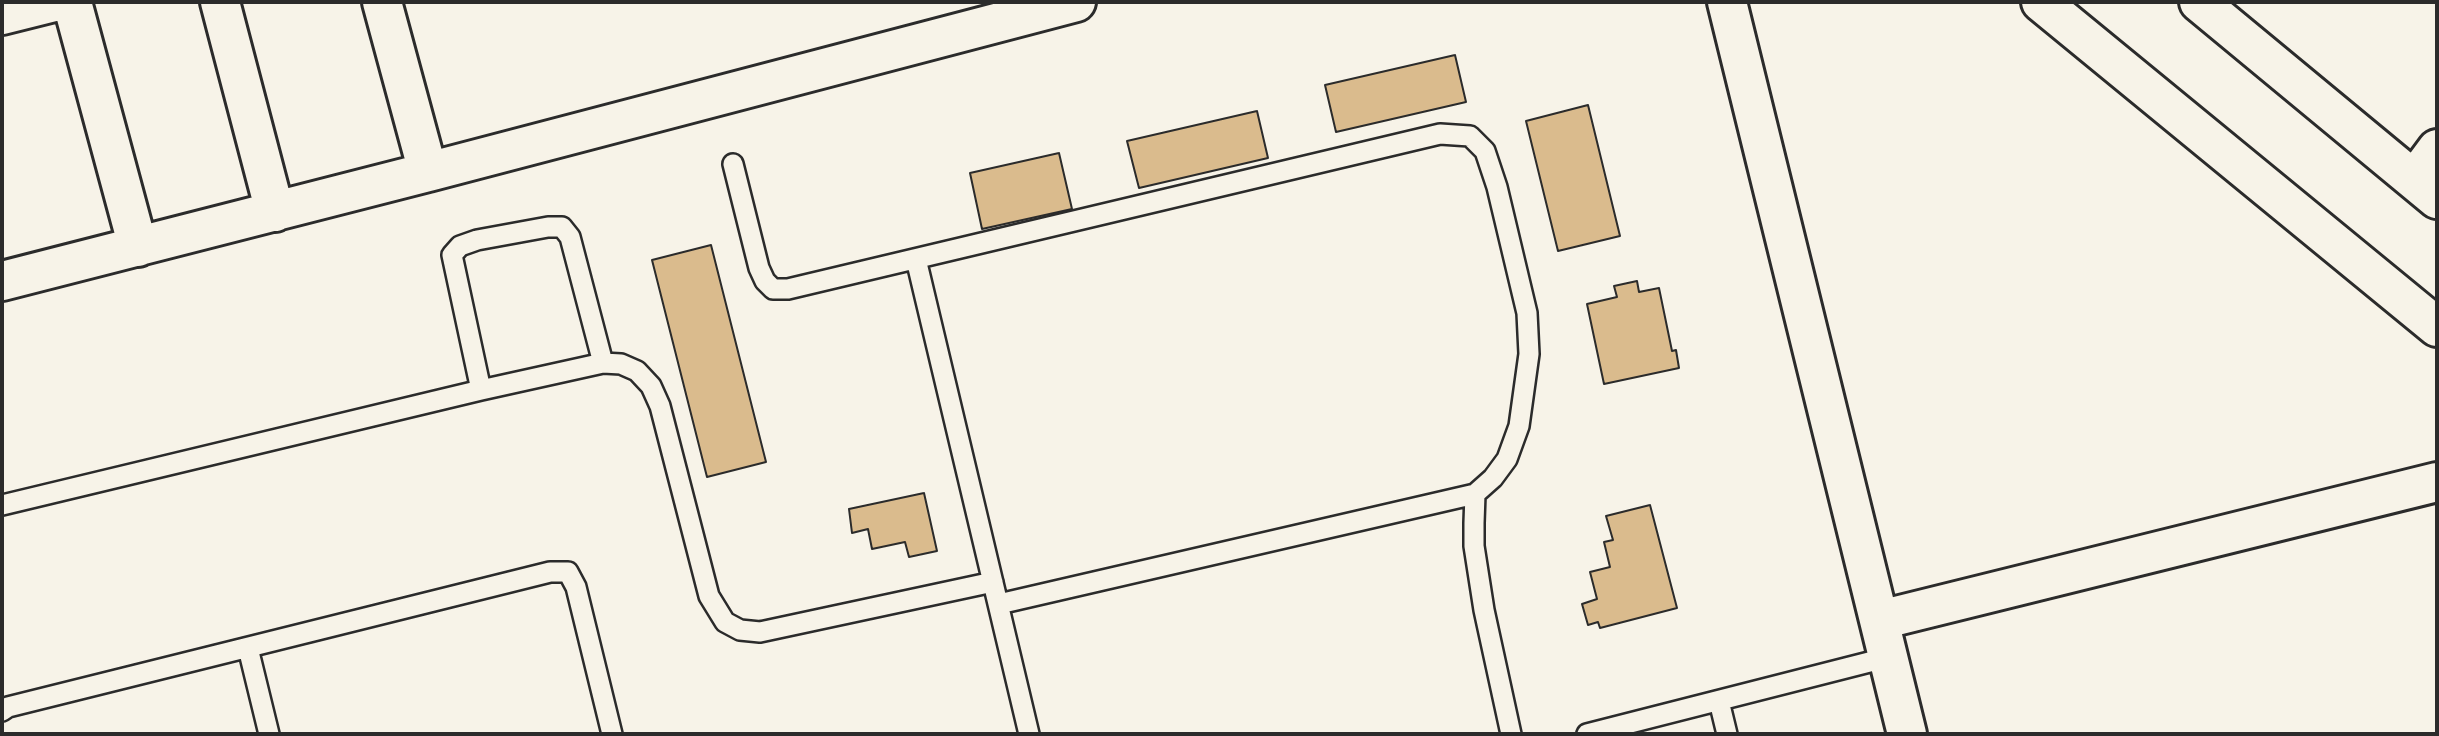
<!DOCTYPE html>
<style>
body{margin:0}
#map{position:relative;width:2439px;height:736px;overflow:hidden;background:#f7f3e8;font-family:"Indie Flower",sans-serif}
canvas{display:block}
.frame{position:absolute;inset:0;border:4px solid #2b2b2b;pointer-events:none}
</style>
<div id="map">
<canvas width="2439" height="736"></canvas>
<div class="frame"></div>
</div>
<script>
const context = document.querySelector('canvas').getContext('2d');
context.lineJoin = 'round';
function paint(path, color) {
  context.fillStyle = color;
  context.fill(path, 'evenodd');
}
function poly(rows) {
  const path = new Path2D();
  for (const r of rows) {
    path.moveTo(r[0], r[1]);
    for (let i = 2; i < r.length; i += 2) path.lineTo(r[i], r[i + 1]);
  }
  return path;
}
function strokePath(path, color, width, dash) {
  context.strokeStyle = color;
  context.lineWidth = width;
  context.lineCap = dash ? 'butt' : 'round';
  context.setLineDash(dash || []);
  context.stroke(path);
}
const building = poly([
 [1455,55,1466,102,1336,132,1325,85,1455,55],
 [1588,105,1620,236,1558,251,1526,121,1588,105],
 [1257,111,1268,158,1139,188,1127,141,1257,111],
 [1059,153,1072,209,982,229,970,173,1059,153],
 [711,245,766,462,707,477,652,260,711,245],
 [1637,281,1639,292,1659,288,1672,351,1676,350,1679,368,1604,384,1587,304,1617,297,1614,286,1637,281],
 [924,493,937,551,909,557,905,542,872,549,868,529,852,533,849,509,924,493],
 [1650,505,1677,608,1600,628,1598,622,1588,625,1582,604,1597,599,1590,572,1610,567,1604,542,1613,540,1606,516,1650,505]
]);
const lane = poly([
 [733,164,759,268,765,281,773,289,788,289,1440,134,1470,136,1485,151,1497,187,1527,313,1529,354,1519,426,1507,459,1493,478,1475,494,1474,523,1474,546,1484,610,1511,734],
 [916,259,1029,734],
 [481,390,452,255,460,246,477,240,548,227,562,227,570,237,603,363],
 [2,505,481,390,603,363,621,364,637,371,651,386,660,406,709,596,725,622,740,630,760,632,993,582],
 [999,604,1475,494],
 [248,648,269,734],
 [1719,701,1727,734],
 [2,711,8,707,550,572,568,572,576,587,612,734],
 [1587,734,1889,657]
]);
const street = poly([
 [72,2,138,247],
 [220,2,275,212],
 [382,2,428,172,1076,2],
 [2041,2,2437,327],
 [2199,2,2437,199],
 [2,15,54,2],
 [2414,180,2437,149],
 [2,281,428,172],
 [1880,620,2437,482]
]);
const secondary = poly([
 [1727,2,1907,734]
]);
paint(building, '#dabb8d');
strokePath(building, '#2b2b2b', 2);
strokePath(lane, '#2b2b2b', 24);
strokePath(street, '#2b2b2b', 44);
strokePath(secondary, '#2b2b2b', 44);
strokePath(lane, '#f7f3e8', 19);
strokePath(street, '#f7f3e8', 38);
strokePath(secondary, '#f7f3e8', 38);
</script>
